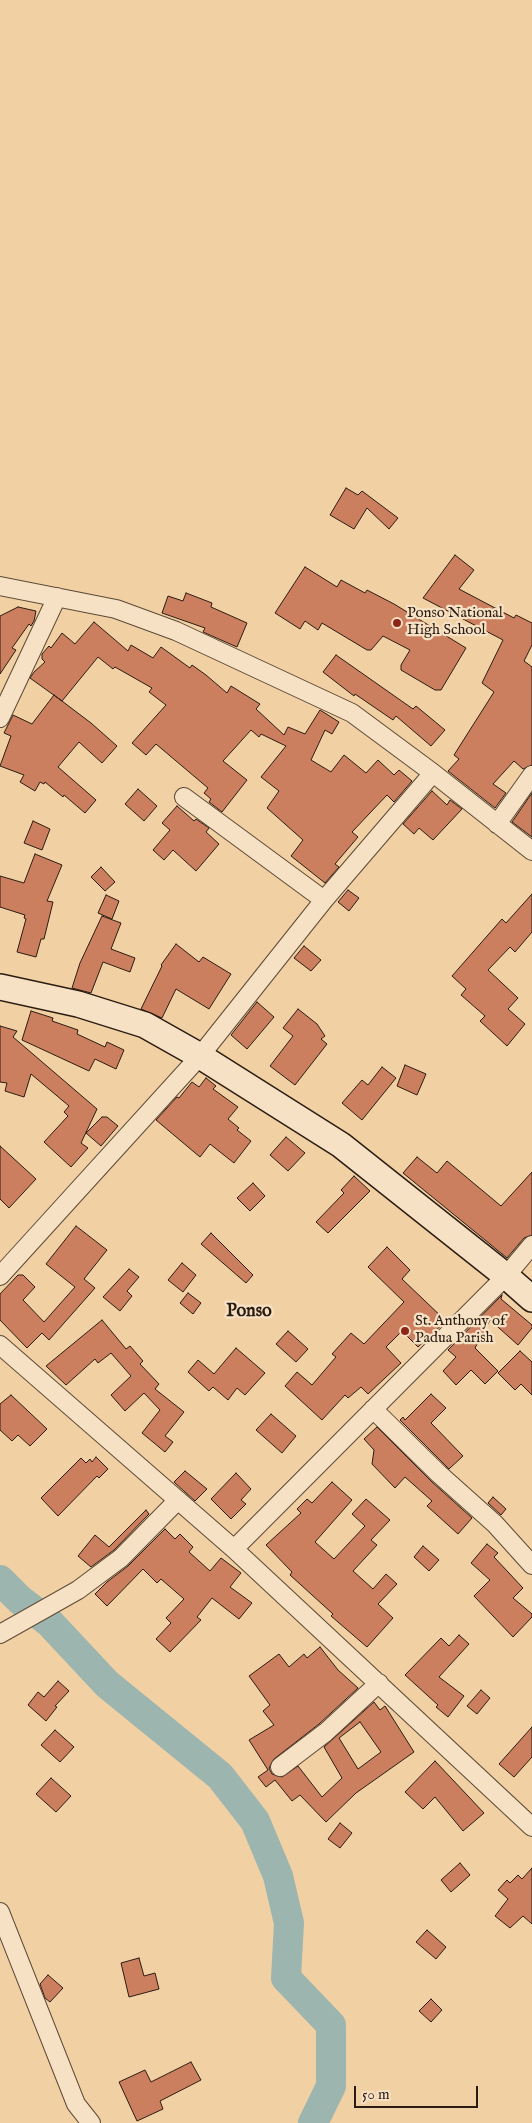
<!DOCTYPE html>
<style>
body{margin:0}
#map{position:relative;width:532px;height:2123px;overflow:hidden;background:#f1d1a4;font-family:"IM FELL English",serif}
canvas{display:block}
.scale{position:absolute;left:354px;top:2086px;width:124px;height:22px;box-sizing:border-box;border:2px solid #2b1c12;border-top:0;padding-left:6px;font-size:15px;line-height:18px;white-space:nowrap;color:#2b1c12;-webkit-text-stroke:4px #f6e1c4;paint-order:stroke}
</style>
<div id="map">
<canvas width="532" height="2123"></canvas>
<div class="scale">50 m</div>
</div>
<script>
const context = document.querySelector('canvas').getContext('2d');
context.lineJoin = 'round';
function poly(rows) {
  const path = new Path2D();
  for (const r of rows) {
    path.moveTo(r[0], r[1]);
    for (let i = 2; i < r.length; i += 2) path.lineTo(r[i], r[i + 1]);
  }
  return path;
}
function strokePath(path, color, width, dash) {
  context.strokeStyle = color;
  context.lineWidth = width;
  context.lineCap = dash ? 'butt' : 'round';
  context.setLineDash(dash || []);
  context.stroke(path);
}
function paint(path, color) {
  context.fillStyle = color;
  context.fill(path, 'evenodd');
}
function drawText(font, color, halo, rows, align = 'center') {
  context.font = font + ' "IM FELL English",serif';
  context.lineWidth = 4.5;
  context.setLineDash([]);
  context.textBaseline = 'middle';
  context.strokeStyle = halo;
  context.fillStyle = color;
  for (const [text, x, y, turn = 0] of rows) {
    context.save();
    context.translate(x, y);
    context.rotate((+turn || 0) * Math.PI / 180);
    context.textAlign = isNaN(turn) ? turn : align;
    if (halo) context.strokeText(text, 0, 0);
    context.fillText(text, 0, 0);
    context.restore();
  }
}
const river = poly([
 [0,1580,20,1600,49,1622,107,1684,220,1776,255,1821,278,1876,289,1923,286,1978,331,2025,331,2086,313,2123]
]);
const building = poly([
 [346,488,358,495,362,491,398,518,389,529,367,508,354,529,330,515,346,488],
 [455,555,474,570,459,589,514,618,516,615,532,623,532,645,524,661,532,667,532,765,523,769,514,761,493,784,506,793,495,808,448,771,459,759,454,755,494,692,482,683,503,640,423,598,455,555],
 [305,567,337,587,341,580,365,593,367,590,394,604,466,648,441,690,435,690,401,670,401,665,410,650,383,636,371,650,367,650,322,623,318,630,305,621,300,629,275,613,305,567],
 [186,593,212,603,211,607,247,623,237,647,203,632,205,628,162,613,168,596,183,601,186,593],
 [18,607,36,611,34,621,31,626,29,624,12,648,16,650,0,674,0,616,18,607],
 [94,622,128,651,131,645,153,658,161,647,190,668,192,665,206,675,227,693,231,686,260,704,256,709,284,735,288,727,305,734,320,710,339,722,332,734,325,730,311,760,331,772,344,755,366,773,378,760,394,775,399,770,412,781,394,802,387,795,352,832,358,837,335,864,339,867,325,883,291,856,303,840,267,808,279,791,261,777,286,746,261,734,259,737,251,730,223,761,247,780,222,812,209,802,211,799,204,793,208,788,156,744,146,755,132,743,166,705,149,692,152,688,115,667,113,669,98,657,62,701,30,678,34,672,45,662,42,659,42,654,49,646,51,648,62,633,75,644,94,622],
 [336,655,413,709,416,706,445,730,431,746,396,716,393,720,355,694,354,696,323,672,336,655],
 [54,695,91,723,117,746,102,763,79,742,58,767,96,800,85,813,64,795,63,797,45,782,44,784,40,782,35,791,20,782,24,775,0,766,11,736,4,733,13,715,32,724,54,695],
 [138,789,157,806,144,821,125,804,138,789],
 [432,791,447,805,450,800,462,809,433,840,419,828,414,834,403,824,432,791],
 [532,793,532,837,512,822,532,793],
 [177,806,194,821,196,819,209,828,206,832,219,844,196,871,173,850,164,860,153,850,170,830,162,823,177,806],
 [33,821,50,829,42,850,24,843,33,821],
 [35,854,62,865,47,901,53,902,44,939,41,939,36,957,17,952,26,919,24,918,25,915,0,907,0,876,24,883,35,854],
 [101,867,115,882,105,891,91,877,101,867],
 [348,890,359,898,349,911,338,902,348,890],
 [532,894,532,932,515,952,510,947,488,970,518,998,508,1009,525,1024,507,1046,480,1021,485,1016,461,995,466,989,452,976,502,919,506,923,532,894],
 [106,895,119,901,112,919,98,913,106,895],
 [102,916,121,923,111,949,135,958,130,972,103,962,91,993,72,988,80,963,102,916],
 [176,944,199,962,203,957,231,974,209,1009,176,989,162,1018,141,1009,162,966,161,965,176,944],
 [304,946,321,960,311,971,294,958,304,946],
 [257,1002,274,1017,247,1049,231,1035,257,1002],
 [298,1009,317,1024,325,1036,321,1039,327,1044,295,1085,270,1066,293,1036,283,1028,298,1009],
 [31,1011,53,1018,52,1021,78,1030,77,1034,105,1047,107,1042,124,1050,116,1069,95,1059,89,1071,22,1040,31,1011],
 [0,1026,17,1031,13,1037,97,1109,81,1143,88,1148,71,1167,44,1142,68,1116,64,1112,69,1106,31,1074,24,1097,5,1091,7,1083,0,1082,0,1026],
 [405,1065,426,1074,417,1095,397,1086,405,1065],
 [382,1067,396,1078,362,1120,342,1103,362,1080,368,1085,382,1067],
 [206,1078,216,1086,213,1089,238,1107,228,1119,239,1128,237,1130,251,1141,234,1163,210,1144,200,1157,156,1120,177,1097,179,1098,192,1082,199,1087,206,1078],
 [102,1117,107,1117,118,1126,101,1146,86,1133,102,1117],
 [286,1137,305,1153,288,1171,270,1155,286,1137],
 [0,1146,36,1179,9,1208,0,1199,0,1146],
 [417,1157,437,1173,447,1161,501,1206,532,1172,532,1235,524,1238,507,1258,403,1173,417,1157],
 [354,1176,370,1191,328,1233,316,1222,344,1193,341,1190,354,1176],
 [253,1183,265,1196,250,1211,237,1198,253,1183],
 [76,1226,107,1250,84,1279,95,1288,49,1340,42,1333,27,1348,0,1320,0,1294,18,1275,23,1275,35,1287,23,1300,44,1322,75,1287,46,1264,76,1226],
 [211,1233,253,1275,246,1283,201,1244,211,1233],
 [387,1247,410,1270,402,1279,446,1321,418,1347,402,1331,386,1347,401,1363,368,1394,361,1387,348,1398,345,1395,322,1420,285,1386,297,1372,312,1385,336,1357,332,1354,351,1333,364,1344,404,1302,368,1267,387,1247],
 [182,1263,196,1275,183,1292,168,1280,182,1263],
 [129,1269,139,1277,127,1291,132,1296,120,1311,103,1297,129,1269],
 [188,1293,201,1303,193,1314,180,1303,188,1293],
 [502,1295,501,1299,532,1325,532,1328,518,1345,490,1320,475,1348,498,1371,485,1384,471,1370,456,1385,443,1371,456,1357,448,1350,502,1295],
 [102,1320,126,1349,130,1346,143,1361,140,1364,159,1384,155,1389,184,1412,165,1436,173,1442,165,1452,142,1433,160,1410,144,1393,125,1411,111,1395,131,1376,111,1353,98,1363,95,1359,66,1385,46,1366,102,1320],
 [288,1331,308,1349,296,1362,276,1344,288,1331],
 [236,1348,265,1373,245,1395,237,1388,228,1400,213,1387,209,1391,188,1372,198,1360,214,1374,236,1348],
 [520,1351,532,1362,532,1395,521,1384,515,1390,498,1373,520,1351],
 [431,1394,446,1408,431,1423,463,1456,449,1469,400,1420,403,1417,405,1420,431,1394],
 [11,1395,47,1429,30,1446,18,1435,12,1441,0,1430,0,1404,11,1395],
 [271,1414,296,1436,282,1453,256,1430,271,1414],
 [377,1427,432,1482,472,1518,458,1534,427,1506,432,1501,405,1477,395,1488,372,1464,374,1450,364,1439,377,1427],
 [96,1457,108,1469,99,1478,97,1476,58,1516,41,1498,81,1458,86,1463,90,1459,92,1462,96,1457],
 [185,1471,207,1489,195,1501,174,1482,185,1471],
 [236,1473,251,1489,241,1500,246,1504,231,1519,211,1499,236,1473],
 [332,1482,352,1500,315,1542,334,1559,365,1526,352,1514,366,1499,390,1520,371,1540,377,1545,353,1571,373,1589,386,1574,397,1584,378,1604,393,1618,367,1647,331,1616,333,1614,290,1575,292,1572,266,1545,301,1513,297,1509,307,1499,312,1503,332,1482],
 [493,1497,506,1509,501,1515,488,1503,493,1497],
 [146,1510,149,1514,114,1550,91,1567,78,1556,95,1535,109,1547,146,1510],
 [165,1529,175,1539,180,1534,193,1547,189,1552,210,1571,221,1558,241,1573,230,1587,252,1603,239,1619,212,1598,197,1617,201,1620,170,1652,156,1639,171,1623,166,1618,184,1599,161,1579,157,1583,143,1569,107,1606,95,1594,107,1582,128,1566,165,1529],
 [487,1544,498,1553,494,1557,523,1588,513,1598,532,1614,532,1617,513,1637,474,1596,490,1580,471,1563,487,1544],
 [423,1546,439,1560,429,1571,414,1557,423,1546],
 [459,1635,469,1644,439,1677,464,1696,448,1717,436,1707,438,1705,405,1675,441,1638,449,1646,459,1635],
 [320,1647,338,1670,358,1688,319,1724,274,1759,269,1768,272,1774,282,1777,298,1766,322,1797,342,1778,324,1747,374,1702,380,1710,385,1706,414,1752,356,1793,326,1822,300,1795,292,1801,275,1780,266,1787,258,1777,268,1770,249,1740,274,1725,263,1711,270,1705,249,1676,279,1654,289,1667,304,1654,307,1658,320,1647],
 [360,1722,381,1752,358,1769,339,1738,360,1722],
 [58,1681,69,1691,55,1706,57,1707,46,1721,28,1705,38,1692,44,1697,58,1681],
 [481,1690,490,1698,477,1714,467,1706,481,1690],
 [532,1727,532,1757,514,1777,499,1764,532,1727],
 [55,1730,74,1747,60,1762,41,1745,55,1730],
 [435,1761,484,1813,463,1831,435,1797,423,1809,405,1792,435,1761],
 [51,1778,71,1796,56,1812,36,1794,51,1778],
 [340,1823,352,1833,340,1848,328,1839,340,1823],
 [460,1863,470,1875,451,1892,441,1880,460,1863],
 [532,1868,532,1924,523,1916,510,1928,495,1916,508,1899,498,1890,507,1880,510,1883,518,1875,522,1879,532,1868],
 [427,1930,446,1947,436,1959,416,1942,427,1930],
 [139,1958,144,1976,155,1973,159,1989,129,1997,121,1963,139,1958],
 [48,1975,63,1988,50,2002,45,1998,40,1984,48,1975],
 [431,1999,442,2010,431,2022,419,2011,431,1999],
 [191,2062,201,2080,160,2101,163,2109,137,2121,119,2082,145,2070,151,2082,191,2062]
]);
const street = poly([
 [0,586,116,609,176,631,352,713,433,773,532,851],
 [0,718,57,597],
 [184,797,324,900],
 [497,824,532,775],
 [0,1276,200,1056,324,900,433,773],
 [0,1345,234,1549,532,1827],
 [373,1409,439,1474,495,1524,532,1565],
 [234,1549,506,1276,532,1245],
 [0,1634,78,1590,121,1558,178,1500],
 [280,1767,326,1732,379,1683],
 [0,1912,76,2104,91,2123]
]);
const secondary = poly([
 [0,987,78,1004,145,1025,200,1056,341,1145,506,1276,532,1299]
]);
const markers = [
 [397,623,5,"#8f2418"],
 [405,1331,5,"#8f2418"]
];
const poiNames = [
 ["Ponso National",407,614],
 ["High School",407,631],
 ["St. Anthony of",415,1322],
 ["Padua Parish",415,1339]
];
const quarterNames = [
 ["Ponso",249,1312]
];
strokePath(river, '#9db5af', 30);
paint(building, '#cc7f5f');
strokePath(building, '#2b1c12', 1);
strokePath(street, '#5c4936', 20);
strokePath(secondary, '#2b1c12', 28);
strokePath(street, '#f6e1c4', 18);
strokePath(secondary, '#f6e1c4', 25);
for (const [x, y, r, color] of markers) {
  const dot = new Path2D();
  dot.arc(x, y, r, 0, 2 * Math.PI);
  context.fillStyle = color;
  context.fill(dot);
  strokePath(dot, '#f6e1c4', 2);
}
drawText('15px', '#2b1c12', '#f6e1c4', poiNames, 'left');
drawText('bold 18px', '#2b1c12', '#f6e1c4', quarterNames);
</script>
